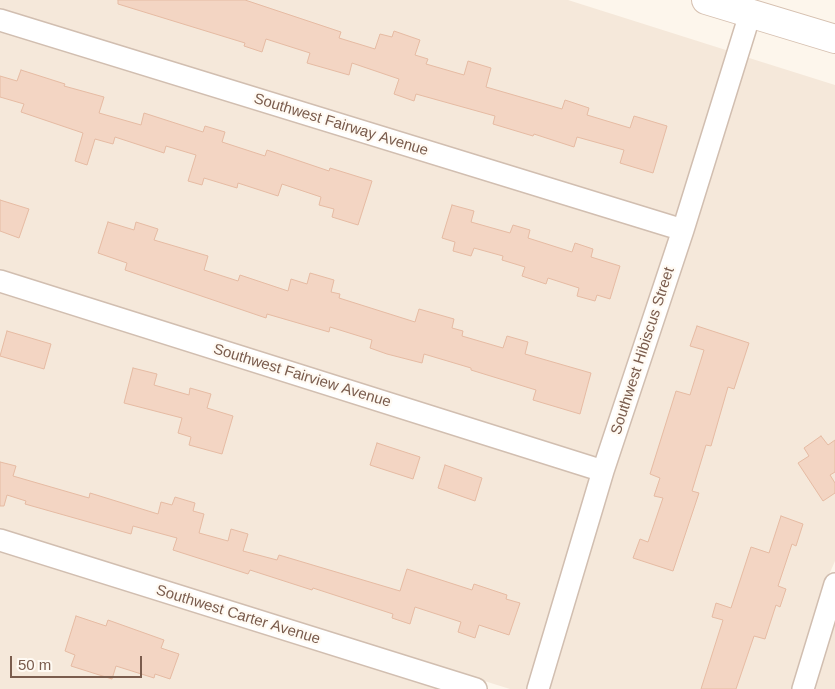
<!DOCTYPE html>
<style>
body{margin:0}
#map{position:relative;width:835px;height:689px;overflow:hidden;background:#fdf6ec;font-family:Helvetica,sans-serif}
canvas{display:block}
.scale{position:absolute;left:10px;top:656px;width:132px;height:22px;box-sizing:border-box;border:2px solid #7a5c4d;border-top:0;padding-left:6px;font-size:15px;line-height:18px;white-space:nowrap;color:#7a5c4d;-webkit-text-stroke:4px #fffaf3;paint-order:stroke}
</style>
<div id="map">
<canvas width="835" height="689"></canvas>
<div class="scale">50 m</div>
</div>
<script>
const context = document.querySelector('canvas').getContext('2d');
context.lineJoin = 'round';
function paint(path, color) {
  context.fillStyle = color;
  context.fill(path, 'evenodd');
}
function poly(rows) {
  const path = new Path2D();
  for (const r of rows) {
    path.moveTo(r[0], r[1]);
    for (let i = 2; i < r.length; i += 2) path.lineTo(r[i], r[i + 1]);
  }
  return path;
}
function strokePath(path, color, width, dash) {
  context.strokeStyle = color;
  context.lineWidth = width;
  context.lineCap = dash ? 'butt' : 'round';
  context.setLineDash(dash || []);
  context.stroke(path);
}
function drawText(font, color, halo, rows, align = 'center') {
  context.font = font + ' Helvetica,sans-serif';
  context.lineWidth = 4.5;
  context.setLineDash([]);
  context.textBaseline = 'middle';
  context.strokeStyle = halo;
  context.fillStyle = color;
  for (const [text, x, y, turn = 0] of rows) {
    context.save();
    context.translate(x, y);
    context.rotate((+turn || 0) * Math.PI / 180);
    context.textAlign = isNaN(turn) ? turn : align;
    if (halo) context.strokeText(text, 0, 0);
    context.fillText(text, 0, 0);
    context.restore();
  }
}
const residential = poly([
 [0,0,568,0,729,51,677,218,0,9],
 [0,31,671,237,598,458,0,271],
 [746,57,835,85,835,561,828,577,793,689,548,689,612,473],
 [0,292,592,478,528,689,510,689,0,530],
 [0,551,441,689,0,689],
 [835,615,835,689,812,689]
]);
const building = poly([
 [118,0,245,0,341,32,339,38,375,49,380,34,392,37,394,31,420,40,415,55,428,59,426,64,464,75,468,61,491,68,486,87,562,109,565,100,589,108,587,115,630,128,634,116,667,126,653,173,620,163,624,150,577,137,574,147,534,134,533,136,493,124,495,116,416,94,414,101,394,94,399,79,352,63,349,75,307,63,310,53,266,39,262,52,244,46,245,43,118,4,118,0],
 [21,70,65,84,64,86,104,97,99,113,141,125,144,113,203,132,205,126,225,132,222,142,265,156,267,150,329,171,330,168,372,181,358,225,332,217,334,209,319,205,321,197,282,184,278,196,238,183,237,188,204,178,202,185,188,181,196,155,166,146,164,153,115,137,113,144,95,139,87,165,75,161,83,133,21,112,24,104,0,97,0,76,17,81,21,70],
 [0,200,29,209,19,238,0,231,0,200],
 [452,205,474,211,471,222,510,233,513,225,530,230,528,238,572,252,575,243,593,249,591,257,620,266,610,299,597,295,595,301,577,296,579,288,548,278,546,284,522,276,525,267,502,260,503,256,474,248,471,256,453,251,455,242,442,238,452,205],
 [108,222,134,230,136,222,158,229,154,240,208,256,204,270,238,281,240,275,288,291,291,279,307,284,310,273,334,280,331,292,340,294,339,298,415,322,419,309,454,319,452,328,463,331,462,336,503,348,507,336,528,342,525,354,591,373,580,414,533,400,536,390,471,370,471,368,424,354,422,363,387,354,370,348,372,340,330,327,329,332,267,314,266,318,125,270,127,263,98,253,108,222],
 [697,326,749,343,734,389,728,387,711,446,706,445,692,491,699,493,673,571,633,558,640,539,648,542,663,498,654,496,660,478,650,474,676,391,690,395,704,350,690,346,697,326],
 [7,331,51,344,44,369,0,356,7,331],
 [133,368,157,374,154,385,189,395,190,388,211,394,207,408,233,416,222,454,189,445,191,437,178,433,182,418,124,403,133,368],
 [821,436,828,445,835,440,835,472,830,475,835,483,835,493,823,501,798,463,809,456,804,448,821,436],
 [377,443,420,457,413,479,370,465,377,443],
 [0,462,16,466,13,476,89,498,90,493,158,514,161,502,172,505,175,497,195,503,193,511,204,514,199,533,228,541,231,529,248,534,243,551,277,560,279,555,400,591,407,569,472,590,474,584,507,595,506,599,520,603,509,635,479,625,475,638,458,632,461,622,415,607,410,624,392,618,393,614,313,588,312,590,250,570,248,574,173,550,177,538,133,526,131,534,25,504,26,501,7,495,4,506,0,506,0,462],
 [445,465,482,478,475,501,438,488,445,465],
 [781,516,803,524,796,546,792,544,778,586,786,589,780,607,776,605,765,639,754,636,736,689,701,689,723,620,712,617,716,603,731,608,751,547,769,553,781,516],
 [76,616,106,626,108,620,164,640,161,648,179,654,170,679,155,674,154,678,116,666,112,679,71,666,75,655,65,651,76,616]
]);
const minor = poly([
 [0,20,683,230],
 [0,281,603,471],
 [0,540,476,689],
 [538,689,603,471,683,230,750,14],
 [803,689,835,584]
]);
const secondary = poly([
 [706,0,835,39]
]);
const streetNames = [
 ["Southwest Fairway Avenue",341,125,17],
 ["Southwest Hibiscus Street",643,351,-72],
 ["Southwest Fairview Avenue",302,376,17],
 ["Southwest Carter Avenue",238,615,17]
];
paint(residential, '#f5e8da');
paint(building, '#f3d5c3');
strokePath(building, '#e6bba3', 1);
strokePath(minor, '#d1beb0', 24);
strokePath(secondary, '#d6c0b0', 30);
strokePath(minor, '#fff', 21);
strokePath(secondary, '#fff', 28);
drawText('15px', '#7a5c4d', '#fffaf3', streetNames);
</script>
